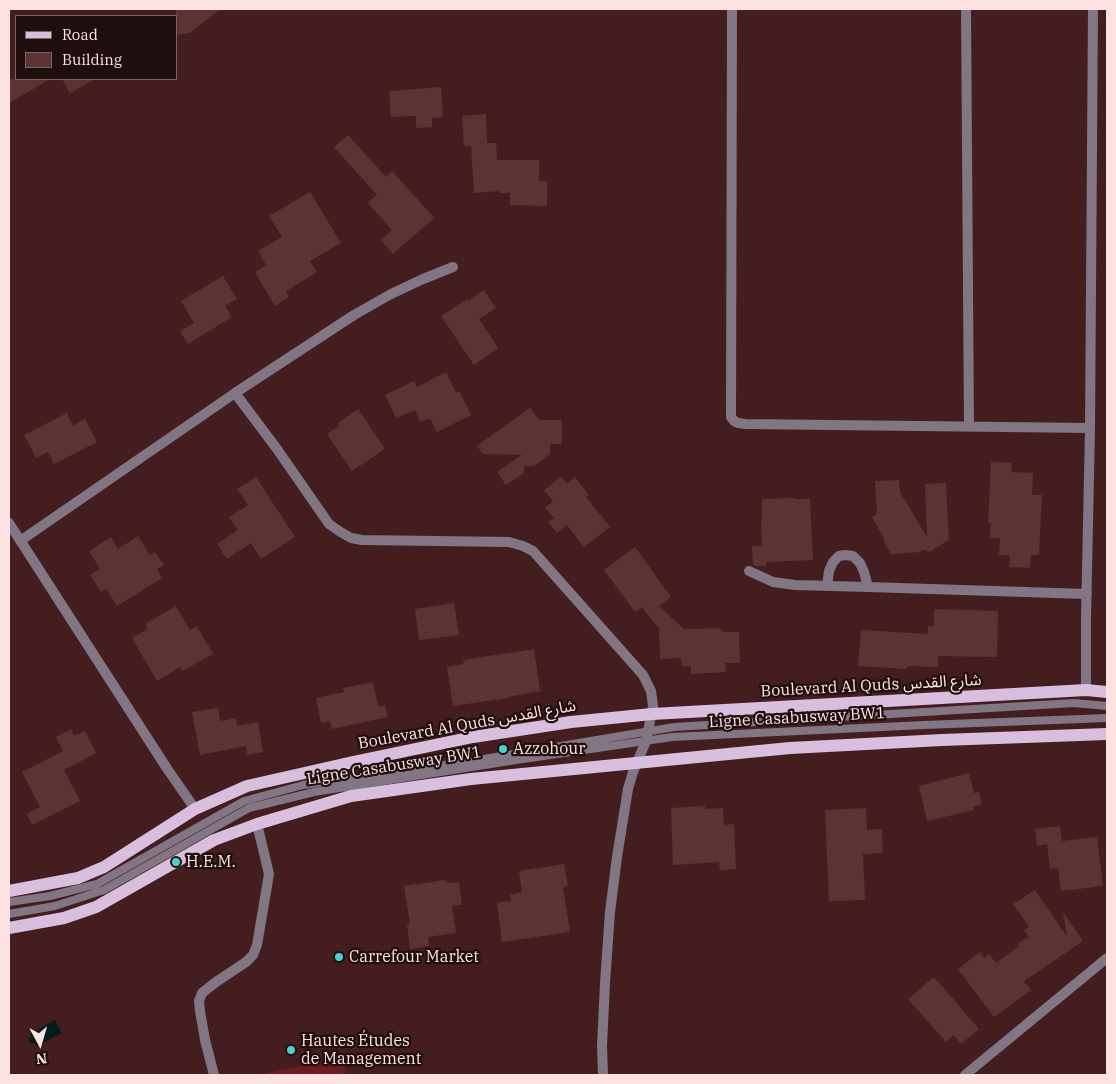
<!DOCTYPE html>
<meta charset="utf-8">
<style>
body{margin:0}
#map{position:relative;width:1116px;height:1084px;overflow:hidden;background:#441e1e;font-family:"IBM Plex Serif",serif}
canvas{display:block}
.frame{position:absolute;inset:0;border:10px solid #fde2e1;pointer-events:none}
.legend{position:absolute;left:15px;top:15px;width:162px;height:65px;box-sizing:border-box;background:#1f0e0e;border:1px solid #786362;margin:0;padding:6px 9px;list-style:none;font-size:15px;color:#fde2e1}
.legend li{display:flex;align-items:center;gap:10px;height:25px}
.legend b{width:25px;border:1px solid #786362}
.north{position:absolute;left:15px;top:1019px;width:50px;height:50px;-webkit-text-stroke:4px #1f0e0e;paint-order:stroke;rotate:174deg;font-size:14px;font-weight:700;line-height:20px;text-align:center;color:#fde2e1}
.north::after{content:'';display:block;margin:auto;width:18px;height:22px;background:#fde2e1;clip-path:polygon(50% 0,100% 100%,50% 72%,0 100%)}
</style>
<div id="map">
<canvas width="1116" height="1084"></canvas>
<div class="frame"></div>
<ul class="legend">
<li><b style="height:6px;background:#d9bfde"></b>Road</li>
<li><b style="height:14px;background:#5c3332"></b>Building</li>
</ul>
<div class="north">N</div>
</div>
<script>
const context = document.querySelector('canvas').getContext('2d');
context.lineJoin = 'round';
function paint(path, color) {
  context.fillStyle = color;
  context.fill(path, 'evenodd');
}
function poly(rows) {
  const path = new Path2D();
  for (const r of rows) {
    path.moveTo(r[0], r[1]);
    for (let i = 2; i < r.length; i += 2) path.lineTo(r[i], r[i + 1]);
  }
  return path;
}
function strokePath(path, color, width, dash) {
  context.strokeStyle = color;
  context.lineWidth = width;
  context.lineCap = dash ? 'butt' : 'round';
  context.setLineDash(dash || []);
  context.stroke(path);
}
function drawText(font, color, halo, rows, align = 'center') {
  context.font = font + ' "IBM Plex Serif","Noto Sans Arabic",serif';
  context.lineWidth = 4.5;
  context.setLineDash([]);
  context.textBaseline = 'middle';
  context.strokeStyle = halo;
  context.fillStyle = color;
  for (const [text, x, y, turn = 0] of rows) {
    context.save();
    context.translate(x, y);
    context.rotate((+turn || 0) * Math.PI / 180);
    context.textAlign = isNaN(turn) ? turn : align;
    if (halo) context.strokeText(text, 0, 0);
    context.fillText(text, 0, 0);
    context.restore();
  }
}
const green = poly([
 [342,1057,346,1075,258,1075]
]);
const water = poly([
 [55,1020,62,1033,37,1046,36,1044,30,1043,29,1040,31,1035,30,1034]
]);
const building = poly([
 [176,9,220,9,190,33,176,35],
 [9,79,50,79,9,103],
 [62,79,95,79,70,93],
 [441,87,443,117,432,118,432,127,416,128,416,116,391,117,389,91],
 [486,114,487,143,496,143,497,160,539,160,539,181,547,181,547,206,510,205,510,193,499,193,499,191,474,193,471,146,464,146,462,116],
 [348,135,386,177,392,171,434,218,393,254,381,240,392,230,368,203,377,195,334,147],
 [310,192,341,243,310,261,317,272,286,291,289,297,275,306,255,272,266,265,258,251,282,237,269,216],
 [223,276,237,299,225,306,232,317,188,344,180,331,194,323,181,301],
 [484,290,496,308,479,319,498,348,474,365,441,316,467,299,468,301],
 [446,372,456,393,460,392,471,415,437,432,430,418,420,422,415,410,396,418,385,395,414,381,417,387],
 [530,408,539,420,562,420,562,444,550,444,550,454,534,466,524,466,524,473,506,485,497,472,522,455,483,454,477,446],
 [358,409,385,449,352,471,327,434,339,426,338,423],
 [67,413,73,426,85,419,97,442,54,464,48,452,36,458,24,435],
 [991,462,1012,463,1011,472,1033,473,1032,495,1042,495,1039,555,1031,555,1030,568,1009,567,1010,556,999,555,1000,538,990,538,991,523,988,522],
 [256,477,295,537,261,559,251,543,227,559,217,544,238,530,229,517,248,505,237,489],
 [561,477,567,484,575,477,589,495,586,497,610,527,584,547,567,525,557,533,548,522,554,518,545,508,553,501,544,490],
 [899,480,900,492,927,537,925,484,946,483,949,540,934,549,934,550,927,552,927,550,924,550,920,552,891,554,884,542,884,538,872,517,877,514,875,481],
 [795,498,795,499,810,499,813,560,766,562,766,566,755,566,753,565,752,546,762,546,761,521,762,521,762,499],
 [138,536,150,556,155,552,164,565,157,569,162,578,117,606,106,588,101,592,90,575,100,569,89,551,111,537,118,549],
 [635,547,671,597,659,606,684,629,718,628,723,632,739,632,740,663,725,663,726,672,691,674,691,666,682,666,681,658,660,659,659,627,658,628,642,607,635,612,604,570],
 [454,603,459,635,419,640,415,609],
 [176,606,190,630,197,626,213,654,182,671,180,667,157,681,132,638,148,629,145,624],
 [934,609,998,611,997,657,938,656,938,667,907,666,906,669,858,666,861,630,928,634,928,626,934,626],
 [534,649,540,691,508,697,508,698,453,706,447,667,464,664,463,660],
 [373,682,378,706,385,705,388,717,332,729,330,721,321,723,316,698,344,692,343,688],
 [218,708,220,721,236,718,237,726,258,722,263,752,247,755,246,746,200,755,192,712],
 [71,729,74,736,85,731,96,753,64,770,80,801,32,825,27,814,40,807,22,772,63,751,56,737],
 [969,773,974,793,979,792,982,804,973,807,974,810,927,821,919,786],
 [705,806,705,809,723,808,724,825,734,824,736,869,720,870,719,862,673,865,671,808],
 [866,808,867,830,882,829,883,853,863,854,865,900,829,901,825,810],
 [1060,826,1062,841,1097,837,1103,886,1061,891,1058,868,1050,869,1047,844,1037,846,1035,829],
 [564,864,568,886,563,887,570,932,502,942,497,903,511,901,510,895,522,892,519,871],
 [446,880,447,883,459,882,462,905,452,906,456,933,428,937,429,946,410,949,407,924,410,924,404,886],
 [1035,890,1067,937,1063,912,1083,941,1024,981,1031,990,994,1017,958,969,980,952,984,958,989,954,996,963,1019,946,1017,944,1029,937,1024,930,1029,927,1013,904],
 [934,977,979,1029,961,1044,954,1035,946,1042,908,999]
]);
const service = poly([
 [9,902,50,896,97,884,244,801,303,785,472,761,674,727,1074,703,1107,706],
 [9,914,55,906,104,890,249,808,314,792,516,760,672,737,924,725,1107,718]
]);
const minor = poly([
 [732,9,731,417,734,421,738,423,745,424,1090,428],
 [966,9,969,427],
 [235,393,277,449,329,524,339,531,351,538,362,540,509,542,523,546,533,551,643,675,651,691,653,706,646,741,633,772,628,789,617,857,610,912,605,983,602,1046,603,1075],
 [9,523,166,767,195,809],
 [20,541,235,393,354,315,391,294,423,279,453,267],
 [749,571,773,582,795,585,868,587,1087,594],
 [827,586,829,571,833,562,839,556,845,555,853,556,860,563,864,572,868,587],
 [1086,690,1086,618,1090,428,1093,9],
 [214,1075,205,1040,200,1011,199,1001,202,993,216,982,246,962,253,955,257,945,269,874,257,824],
 [965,1075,1107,958]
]);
const primary = poly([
 [9,891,78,878,104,867,195,809,247,786,353,762,473,737,571,722,652,714,1086,690,1107,692],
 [9,928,64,918,96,907,214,840,257,824,351,796,471,779,790,748,942,740,1107,734]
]);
const markers = [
 [503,749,5,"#51ccd4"],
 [176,862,5,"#51ccd4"],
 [339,957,5,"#51ccd4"],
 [291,1050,5,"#51ccd4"]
];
const streetNames = [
 ["Boulevard Al Quds شارع القدس",871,686,-3],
 ["Ligne Casabusway BW1",797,718,-3],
 ["Boulevard Al Quds شارع القدس",467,725,-10],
 ["Ligne Casabusway BW1",394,766,-9]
];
const poiNames = [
 ["Azzohour",513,749],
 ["H.E.M.",186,862],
 ["Carrefour Market",349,957],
 ["Hautes Études",301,1041],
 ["de Management",301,1059]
];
paint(green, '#6c1b21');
paint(water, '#031d1e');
paint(building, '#5c3332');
strokePath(service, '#827584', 8);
strokePath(minor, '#827584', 10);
strokePath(primary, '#d9bfde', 12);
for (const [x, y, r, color] of markers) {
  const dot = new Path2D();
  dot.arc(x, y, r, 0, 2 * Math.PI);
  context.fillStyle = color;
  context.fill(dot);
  strokePath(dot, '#1f0e0e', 2);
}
drawText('16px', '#fde2e1', '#1f0e0e', streetNames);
drawText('16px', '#fde2e1', '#1f0e0e', poiNames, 'left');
</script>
